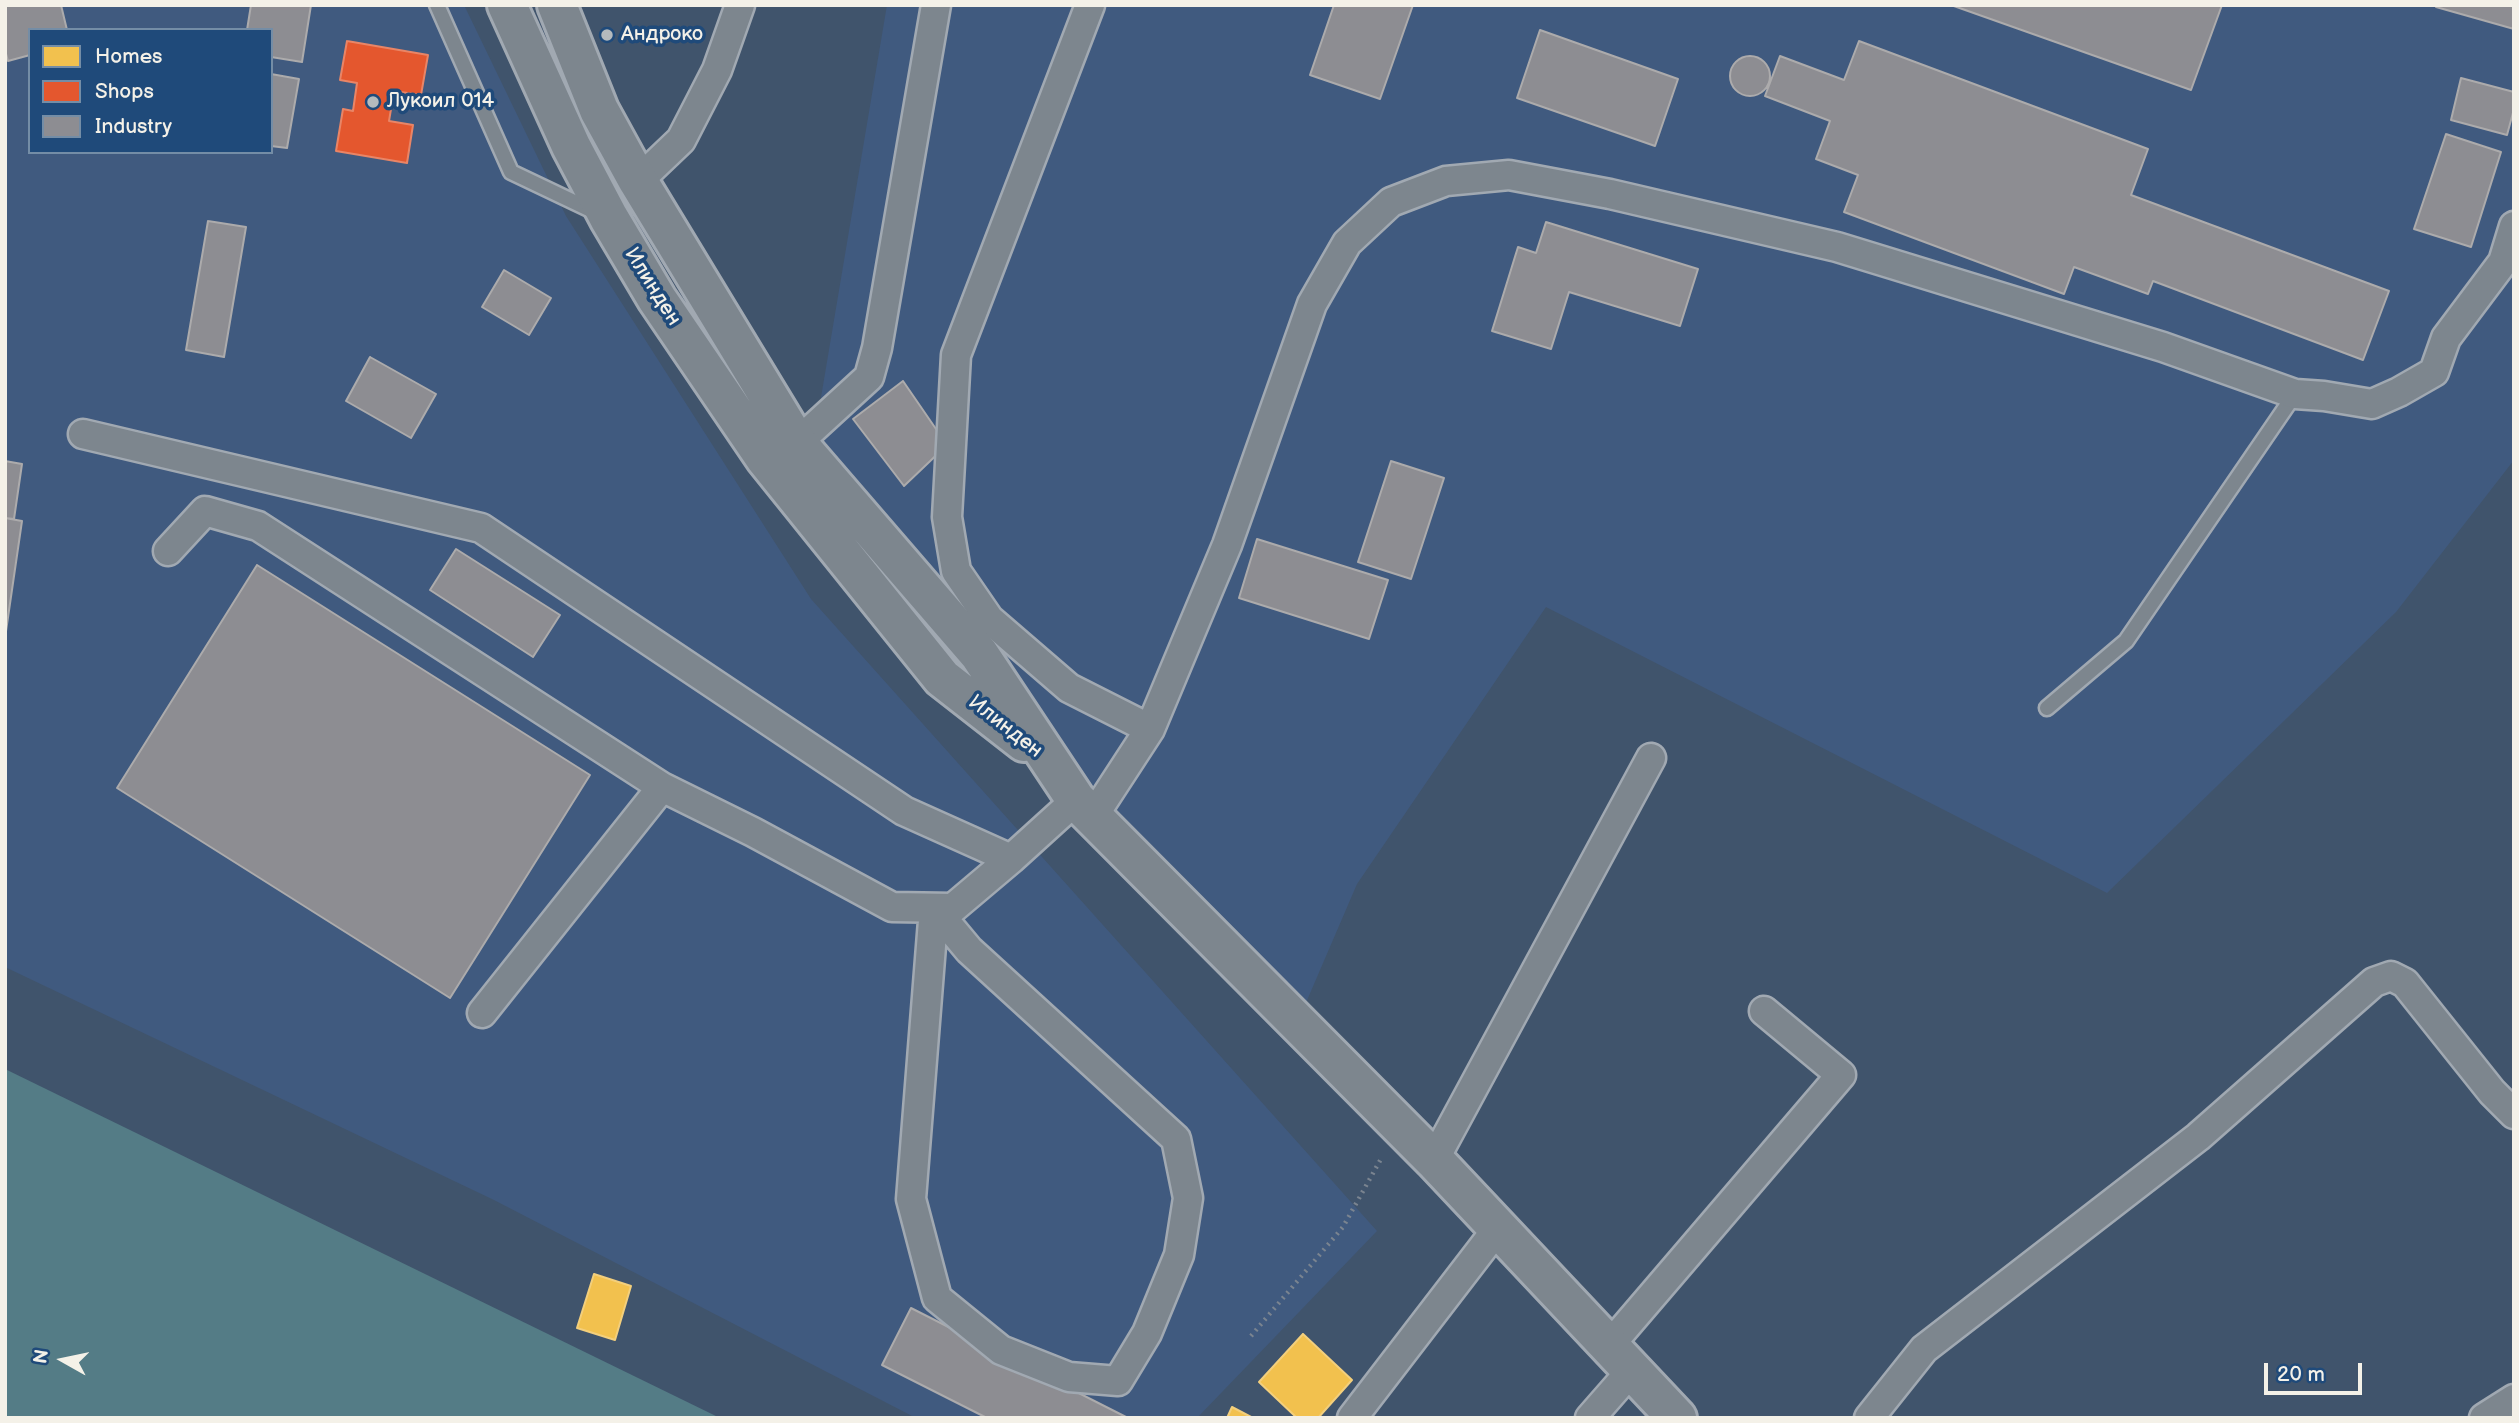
<!DOCTYPE html>
<meta charset="utf-8">
<style>
body{margin:0}
#map{position:relative;width:2519px;height:1423px;overflow:hidden;background:#40546c;font-family:"Balsamiq Sans",sans-serif}
canvas{display:block}
.frame{position:absolute;inset:0;border:7px solid #f4f1e8;pointer-events:none}
.legend{position:absolute;left:28px;top:28px;width:245px;height:126px;box-sizing:border-box;background:#1f4a7a;border:2px solid #748da6;margin:0;padding:9px 12px;list-style:none;font-size:21px;color:#f4f1e8}
.legend li{display:flex;align-items:center;gap:14px;height:35px}
.legend b{width:35px;border:2px solid #748da6}
.north{position:absolute;left:28px;top:1325px;width:70px;height:70px;-webkit-text-stroke:5px #1f4a7a;paint-order:stroke;rotate:279deg;font-size:19px;font-weight:700;line-height:28px;text-align:center;color:#f4f1e8}
.north::after{content:'';display:block;margin:auto;width:24px;height:32px;background:#f4f1e8;clip-path:polygon(50% 0,100% 100%,50% 72%,0 100%)}
.scale{position:absolute;left:2264px;top:1363px;width:98px;height:32px;box-sizing:border-box;border:4px solid #f4f1e8;border-top:0;padding-left:9px;font-size:21px;line-height:24px;white-space:nowrap;color:#f4f1e8;-webkit-text-stroke:5px #1f4a7a;paint-order:stroke}
</style>
<div id="map">
<canvas width="2519" height="1423"></canvas>
<div class="frame"></div>
<ul class="legend">
<li><b style="height:19px;background:#f2c14e"></b>Homes</li>
<li><b style="height:19px;background:#e4572e"></b>Shops</li>
<li><b style="height:19px;background:#8d8d92"></b>Industry</li>
</ul>
<div class="north">N</div>
<div class="scale">20 m</div>
</div>
<script>
const context = document.querySelector('canvas').getContext('2d');
context.lineJoin = 'round';
function paint(path, color) {
  context.fillStyle = color;
  context.fill(path, 'evenodd');
}
function poly(rows) {
  const path = new Path2D();
  for (const r of rows) {
    if (r.length === 3) {
      path.moveTo(r[0] + r[2], r[1]);
      path.arc(r[0], r[1], r[2], 0, 2 * Math.PI);
      continue;
    }
    path.moveTo(r[0], r[1]);
    for (let i = 2; i < r.length; i += 2) path.lineTo(r[i], r[i + 1]);
  }
  return path;
}
function strokePath(path, color, width, dash) {
  context.strokeStyle = color;
  context.lineWidth = width;
  context.lineCap = dash ? 'butt' : 'round';
  context.setLineDash(dash || []);
  context.stroke(path);
}
function drawText(font, color, halo, rows, align = 'center') {
  context.font = font + ' "Balsamiq Sans",sans-serif';
  context.lineWidth = 7;
  context.setLineDash([]);
  context.textBaseline = 'middle';
  context.strokeStyle = halo;
  context.fillStyle = color;
  for (const [text, x, y, turn = 0] of rows) {
    context.save();
    context.translate(x, y);
    context.rotate((+turn || 0) * Math.PI / 180);
    context.textAlign = isNaN(turn) ? turn : align;
    if (halo) context.strokeText(text, 0, 0);
    context.fillText(text, 0, 0);
    context.restore();
  }
}
const built = poly([
 [5,5,464,5,566,216,811,599,1377,1231,1197,1418,916,1418,494,1200,5,967],
 [30,30,271,30,271,152,30,152],
 [887,5,2514,5,2514,460,2396,612,2107,893,1546,607,1357,884,1305,1005,1091,792,813,445]
]);
const green = poly([
 [5,1069,720,1418,5,1418]
]);
const homes = poly([
 [594,1274,631,1286,615,1340,577,1328,594,1274],
 [1303,1334,1352,1380,1318,1418,1297,1418,1259,1382,1303,1334],
 [1232,1407,1253,1418,1227,1418,1232,1407]
]);
const shops = poly([
 [347,41,428,55,421,95,394,91,389,121,413,125,407,163,336,151,343,109,353,111,357,83,340,80,347,41]
]);
const industry = poly([
 [5,5,61,5,67,30,30,30,30,55,8,61,5,50,5,5],
 [251,5,311,5,302,62,271,57,271,30,247,30,251,5],
 [1334,5,1413,5,1380,99,1310,75,1334,5],
 [1951,5,2222,5,2191,90,1951,5],
 [2437,5,2514,5,2514,29,2436,7,2437,5],
 [1540,30,1678,79,1655,146,1517,98,1540,30],
 [1859,41,2148,149,2131,195,2389,291,2363,360,2153,281,2148,294,2074,267,2064,294,1844,212,1858,175,1816,159,1830,121,1765,96,1780,56,1844,80,1859,41],
 [1750,76,20],
 [271,74,299,79,287,148,271,146,271,74],
 [2461,78,2514,92,2514,109,2507,135,2451,120,2461,78],
 [2446,134,2501,152,2471,247,2414,229,2446,134],
 [208,221,246,227,224,357,186,350,208,221],
 [1546,222,1698,269,1680,326,1569,292,1551,349,1492,331,1518,247,1536,253,1546,222],
 [504,270,551,298,529,335,482,307,504,270],
 [370,357,436,394,411,438,346,401,370,357],
 [903,381,947,445,904,486,853,419,903,381],
 [5,461,22,464,14,519,5,518,5,461],
 [1391,461,1444,478,1411,579,1358,562,1391,461],
 [5,518,22,521,5,638,5,518],
 [1257,539,1388,580,1369,639,1239,598,1257,539],
 [456,549,560,615,533,657,430,590,456,549],
 [257,565,590,775,450,998,117,788,257,565],
 [911,1308,1128,1418,987,1418,882,1365,911,1308]
]);
const path = poly([
 [1251,1336,1343,1227,1382,1157]
]);
const lane = poly([
 [437,5,511,172,595,212],
 [2047,708,2126,641,2295,394]
]);
const street = poly([
 [1090,5,956,355,947,517,956,571,989,619,1069,688,1150,729],
 [638,181,681,140,717,70,740,5],
 [83,434,481,528,904,811,1011,859,1076,800],
 [797,443,869,377,877,348,936,5],
 [168,551,205,511,258,526,662,787],
 [1092,818,1150,729,1227,545,1312,304,1347,243,1391,202,1446,181,1509,175,1610,194,1837,247,2163,347,2295,394,2324,396,2372,404,2399,392,2434,372,2446,338,2503,262,2514,226],
 [934,908,969,950,1176,1139,1188,1198,1179,1255,1147,1333,1118,1381,1069,1377,1001,1350,937,1298,911,1199,934,908],
 [482,1013,662,787,753,832,892,907,953,908,1011,859],
 [1434,1160,1651,758],
 [1609,1346,1841,1075,1764,1011],
 [1352,1418,1498,1228],
 [1590,1418,1632,1370],
 [1869,1418,1924,1349,2198,1137,2374,982,2391,976,2405,983,2492,1092,2514,1114],
 [2484,1418,2514,1399]
]);
const primary = poly([
 [507,5,571,146,609,218,657,299,765,458,942,678,1024,742],
 [557,5,599,110,638,181,797,443,979,654,1076,800,1434,1160,1677,1418]
]);
const markers = [
 [607,35,7,"#b5babd"],
 [373,102,7,"#b5babd"]
];
const poiNames = [
 ["Андроко",621,35],
 ["Лукоил 014",387,102]
];
const streetNames = [
 ["Илинден",652,287,58],
 ["Илинден",1005,727,38]
];
paint(built, '#405a7f');
paint(green, '#547c86');
paint(homes, '#f2c14e');
strokePath(homes, '#f3cf7c', 2);
paint(shops, '#e4572e');
strokePath(shops, '#e98566', 2);
paint(industry, '#8d8d92');
strokePath(industry, '#acabac', 2);
strokePath(lane, '#a1a9b2', 19);
strokePath(street, '#a1a9b2', 33);
strokePath(primary, '#a1a9b2', 44);
strokePath(path, '#7a8490', 4.5, [2, 5]);
strokePath(lane, '#7d868e', 14);
strokePath(street, '#7d868e', 28);
strokePath(primary, '#7d868e', 38);
for (const [x, y, r, color] of markers) {
  const dot = new Path2D();
  dot.arc(x, y, r, 0, 2 * Math.PI);
  context.fillStyle = color;
  context.fill(dot);
  strokePath(dot, '#1f4a7a', 2.5);
}
drawText('21px', '#f4f1e8', '#1f4a7a', poiNames, 'left');
drawText('21px', '#f4f1e8', '#1f4a7a', streetNames);
</script>
